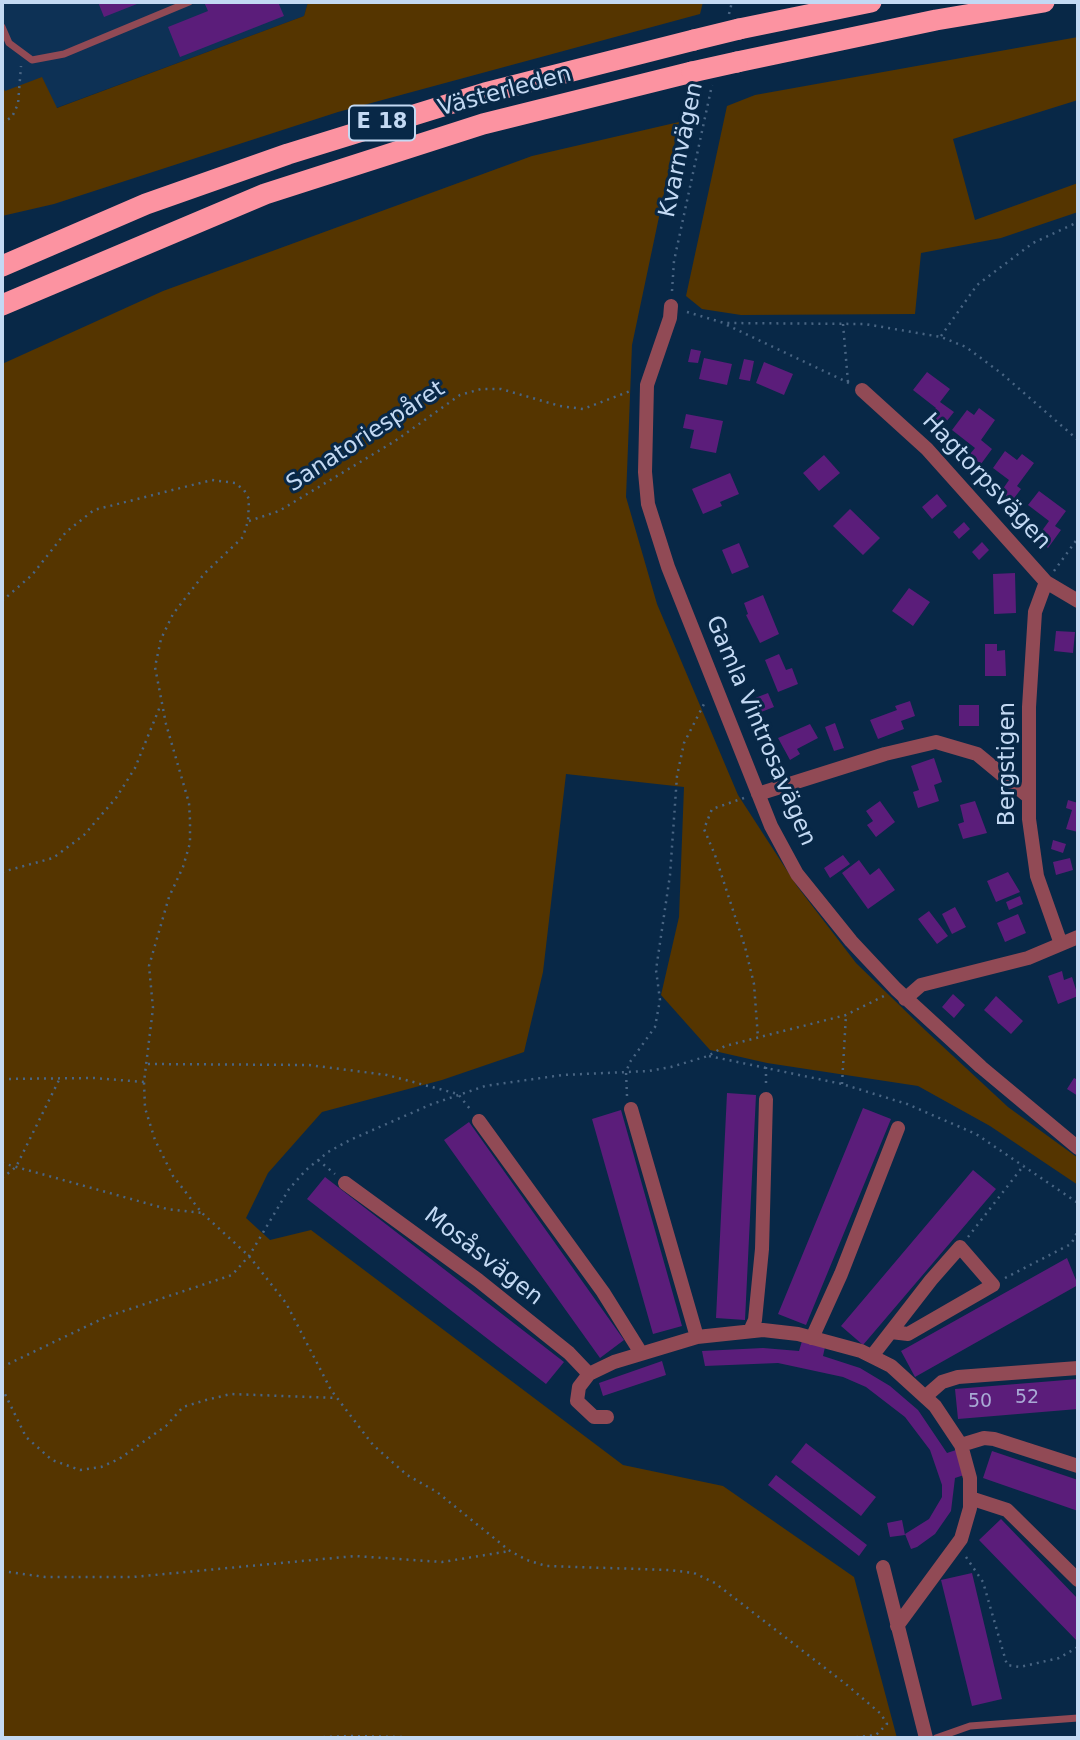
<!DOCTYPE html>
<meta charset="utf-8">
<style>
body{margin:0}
#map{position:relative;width:1080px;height:1740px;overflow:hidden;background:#082847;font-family:"DejaVu Sans",sans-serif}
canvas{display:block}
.frame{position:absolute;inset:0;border:4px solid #c3d9f3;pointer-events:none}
</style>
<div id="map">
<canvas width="1080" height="1740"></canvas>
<div class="frame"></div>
</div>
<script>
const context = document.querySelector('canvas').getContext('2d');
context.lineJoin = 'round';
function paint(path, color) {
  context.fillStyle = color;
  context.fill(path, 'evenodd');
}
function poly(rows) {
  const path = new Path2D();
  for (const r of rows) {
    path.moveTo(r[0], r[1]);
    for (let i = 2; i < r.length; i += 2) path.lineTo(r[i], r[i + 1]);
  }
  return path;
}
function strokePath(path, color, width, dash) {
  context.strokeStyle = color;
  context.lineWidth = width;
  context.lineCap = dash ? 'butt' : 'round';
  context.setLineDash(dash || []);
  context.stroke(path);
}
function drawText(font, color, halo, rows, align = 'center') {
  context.font = font + ' "DejaVu Sans",sans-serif';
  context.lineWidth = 6;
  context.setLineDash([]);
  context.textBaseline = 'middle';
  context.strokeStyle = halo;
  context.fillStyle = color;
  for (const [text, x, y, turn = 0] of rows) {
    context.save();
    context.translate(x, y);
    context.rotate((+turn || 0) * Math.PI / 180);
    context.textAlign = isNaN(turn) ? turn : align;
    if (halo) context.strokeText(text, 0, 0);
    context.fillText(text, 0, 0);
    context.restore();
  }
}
const built = poly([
 [2,2,308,2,304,16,56,108,5,92,2,85]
]);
const green = poly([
 [308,2,703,2,700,14,338,112,54,204,2,216,2,85,5,91,42,77,57,108,304,16],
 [1078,37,1078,100,953,139,975,220,1078,183,1078,212,1001,238,921,253,915,314,741,315,702,309,686,296,727,106,755,95],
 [679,122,632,345,626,497,657,604,738,795,797,886,856,963,925,1030,1008,1107,1078,1158,1078,1185,990,1126,918,1086,767,1063,710,1050,661,995,679,917,684,787,566,774,543,972,524,1052,442,1080,322,1112,268,1173,246,1218,270,1240,311,1230,623,1465,723,1486,854,1577,897,1738,2,1738,2,364,163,291,532,156]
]);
const building = poly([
 [98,2,142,2,104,17],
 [204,2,278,2,284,16,180,57,168,27,208,11],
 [691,349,701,351,698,363,688,362],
 [704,358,732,364,727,385,699,379],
 [744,359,754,361,750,381,739,379],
 [764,362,793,374,784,395,756,383],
 [927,372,950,389,940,402,954,412,942,427,929,417,936,408,913,390],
 [979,408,995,420,981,440,992,449,981,464,969,455,975,448,952,430,967,410,974,415],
 [686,414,723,421,716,453,690,448,694,430,683,428],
 [1005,451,1017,460,1022,454,1034,463,1017,486,1021,489,1009,505,998,496,1009,480,993,468],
 [824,455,840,473,819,491,803,473],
 [730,473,739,494,720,502,722,506,703,514,692,489],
 [1039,491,1066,511,1055,526,1061,530,1048,548,1036,539,1049,521,1028,505],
 [937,494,947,506,932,519,922,507],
 [850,509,880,538,863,555,833,526],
 [964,522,970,529,959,539,953,532],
 [982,542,989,550,979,560,972,552],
 [739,543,749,567,732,574,722,550],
 [1015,573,1016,613,994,614,993,574],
 [909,588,930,602,913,626,892,611],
 [763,595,779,634,760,643,746,615,748,614,744,603],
 [1056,631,1075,632,1073,653,1054,651],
 [985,644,997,644,997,651,1005,650,1006,676,985,676],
 [779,654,786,670,792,668,798,684,778,692,765,660],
 [768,693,774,707,756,714,750,700],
 [910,701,915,716,901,721,904,729,878,739,870,720,897,710,895,706],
 [959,705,979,705,979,726,959,726],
 [835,723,844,748,834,751,825,727],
 [810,724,818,738,797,749,800,754,790,760,778,738],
 [934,758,942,782,934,785,939,801,918,808,913,792,919,790,911,766],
 [1068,800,1078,803,1078,832,1066,829,1072,810,1066,808],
 [880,801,895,822,876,837,867,825,873,821,866,811],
 [975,801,987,833,963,839,958,824,964,822,960,805],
 [1053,840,1066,844,1063,853,1051,849],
 [843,855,850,864,830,878,824,868],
 [1070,858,1073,870,1056,875,1053,862],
 [859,860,870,875,879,868,895,890,868,909,842,873],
 [1008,872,1020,892,996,902,987,881],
 [1020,896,1023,904,1009,910,1006,902],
 [955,907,966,927,952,934,942,914],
 [929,911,948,936,937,944,918,919],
 [1018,914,1026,933,1005,942,997,923],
 [1062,971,1064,980,1072,977,1078,996,1058,1004,1048,976],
 [953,994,965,1005,954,1018,942,1007],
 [996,996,1023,1021,1011,1034,984,1010],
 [1074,1078,1078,1080,1078,1096,1067,1089],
 [727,1093,756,1095,745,1320,716,1318],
 [863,1108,891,1119,806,1325,778,1314],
 [621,1110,682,1326,653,1334,592,1119],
 [469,1122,624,1340,600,1358,444,1140],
 [973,1170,996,1189,863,1345,841,1326],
 [325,1177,564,1362,546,1384,307,1199],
 [1067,1258,1078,1285,915,1377,901,1351],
 [802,1341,825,1347,823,1356,860,1368,890,1386,918,1410,947,1453,956,1450,964,1475,955,1478,951,1511,935,1534,917,1547,911,1549,905,1534,929,1519,942,1497,942,1485,930,1450,905,1417,866,1387,843,1377,778,1363,705,1366,702,1351,763,1348,799,1351],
 [662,1361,666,1375,603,1396,599,1383],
 [1078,1379,1078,1409,958,1419,955,1389],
 [806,1443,876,1497,861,1516,791,1462],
 [992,1451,1078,1480,1078,1511,983,1478],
 [776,1475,867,1545,859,1556,768,1485],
 [1001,1519,1078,1599,1078,1642,979,1540],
 [902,1520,905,1535,890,1537,887,1523],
 [972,1573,1002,1699,972,1706,941,1580]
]);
const path = poly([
 [729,14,732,2],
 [2,123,12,117,18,104,21,66],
 [672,291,674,261,712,85],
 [687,312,724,323,865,324,941,337,966,347,1001,373,1078,440],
 [843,324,848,382],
 [727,325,851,384],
 [941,336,977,285,1033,243,1078,222],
 [249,521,279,511,395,441,460,395,481,389,501,389,560,406,583,409,633,390],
 [1054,571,1078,538],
 [2,601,32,575,66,532,94,510,212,480,235,483,244,490,249,499,248,521,243,537,204,574,173,614,161,639,155,667,166,724,189,803,190,820,190,843,183,867,169,897,149,966,153,1008,144,1082,145,1108,155,1140,173,1176,202,1213,249,1256,286,1303,331,1390,373,1445,407,1475,437,1492,510,1551,527,1560,546,1566,669,1570,694,1573,715,1583,847,1685,881,1714,887,1724,876,1735,849,1738],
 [744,798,712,809,704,829,715,855,745,947,754,984,758,1038],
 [2,872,53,858,84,835,116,798,135,768,161,704],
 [709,1056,842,1084,907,1104,976,1134,1078,1203],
 [148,1064,309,1065,387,1075,458,1094,470,1109],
 [766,1067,766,1085],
 [2,1079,94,1078,144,1082],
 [842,1084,846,1015],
 [627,1096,626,1072,630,1062,655,1027,660,1000,656,970,670,875,677,776,684,743,705,702],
 [318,1160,335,1174],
 [2,1163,167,1209,202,1213],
 [2,1178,16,1167,60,1078],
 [968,1237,1024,1165],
 [1005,1278,1071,1244,1078,1231],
 [2,1367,106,1317,232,1275,249,1256,289,1189,306,1170,328,1152,350,1140,432,1104,485,1086,562,1075,649,1071,671,1067,708,1056,725,1046,846,1015,884,996],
 [2,1388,26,1437,52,1460,80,1470,101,1467,119,1459,166,1426,183,1407,206,1400,231,1394,337,1398],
 [966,1557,983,1582,1007,1665,1020,1667,1059,1658,1078,1647],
 [2,1571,45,1577,133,1577,355,1556,442,1562,510,1551],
 [302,1738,351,1736,448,1738]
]);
const lane = poly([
 [2,27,9,43,32,60,64,54,189,2],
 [936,1738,970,1726,1078,1718]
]);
const street = poly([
 [671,306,670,318,647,385,645,472,648,504,668,567,771,826,797,874,851,941,896,989,981,1067,1078,1148],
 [862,390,927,449,1046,582,1078,601],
 [1046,582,1035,612,1029,707,1029,819,1037,876,1061,944],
 [758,794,885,754,936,742,977,754,1029,797],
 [905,999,921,985,1028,958,1078,937],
 [631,1109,697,1337],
 [479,1121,603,1292,641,1353],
 [345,1183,478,1280,569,1353,589,1374],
 [750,1331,755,1320,762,1249,766,1099],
 [812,1338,841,1274,898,1128],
 [872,1356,931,1280,960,1247,993,1285,908,1334,891,1332],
 [926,1396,942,1382,958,1377,1078,1368],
 [607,1417,594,1417,577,1401,579,1387,589,1374,614,1362,697,1337,763,1330,798,1334,861,1351,891,1366,935,1406,961,1445,970,1478,970,1508,961,1539,897,1626],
 [961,1445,984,1438,994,1439,1078,1466],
 [970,1498,1007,1510,1078,1580],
 [883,1567,926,1738]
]);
const highway = poly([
 [739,29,871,2],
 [737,62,936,20,1044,2],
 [2,266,146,204,288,154,485,93,694,40],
 [2,305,265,194,483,124,692,72]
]);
const highwayBridge = poly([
 [694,40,739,29],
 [692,72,737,62]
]);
const numberNames = [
 ["52",1027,1398],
 ["50",980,1402]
];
const shields = [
 [382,123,66]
];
const shieldNames = [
 ["E 18",382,123]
];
const streetNames = [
 ["Västerleden",505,92,-15],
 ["Kvarnvägen",682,150,-78],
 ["Sanatoriespåret",366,437,-33],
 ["Hagtorpsvägen",986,482,47],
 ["Gamla Vintrosavägen",760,731,67],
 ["Bergstigen",1008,764,-90],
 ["Mosåsvägen",483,1257,38]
];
paint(built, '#0d3155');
paint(green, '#553500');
paint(building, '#5b1d7a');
strokePath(path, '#496583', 2.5, [2, 5]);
strokePath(lane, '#914a55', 7);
strokePath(street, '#914a55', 14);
strokePath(highway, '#fc93a1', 21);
strokePath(highwayBridge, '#fc93a1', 21);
drawText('19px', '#a9aad5', null, numberNames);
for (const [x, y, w] of shields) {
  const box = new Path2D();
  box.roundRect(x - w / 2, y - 17.5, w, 35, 5);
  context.fillStyle = '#082847';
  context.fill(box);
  strokePath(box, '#c3d9f3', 2);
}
drawText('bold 21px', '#c3d9f3', null, shieldNames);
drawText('23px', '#c3d9f3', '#082847', streetNames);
</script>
